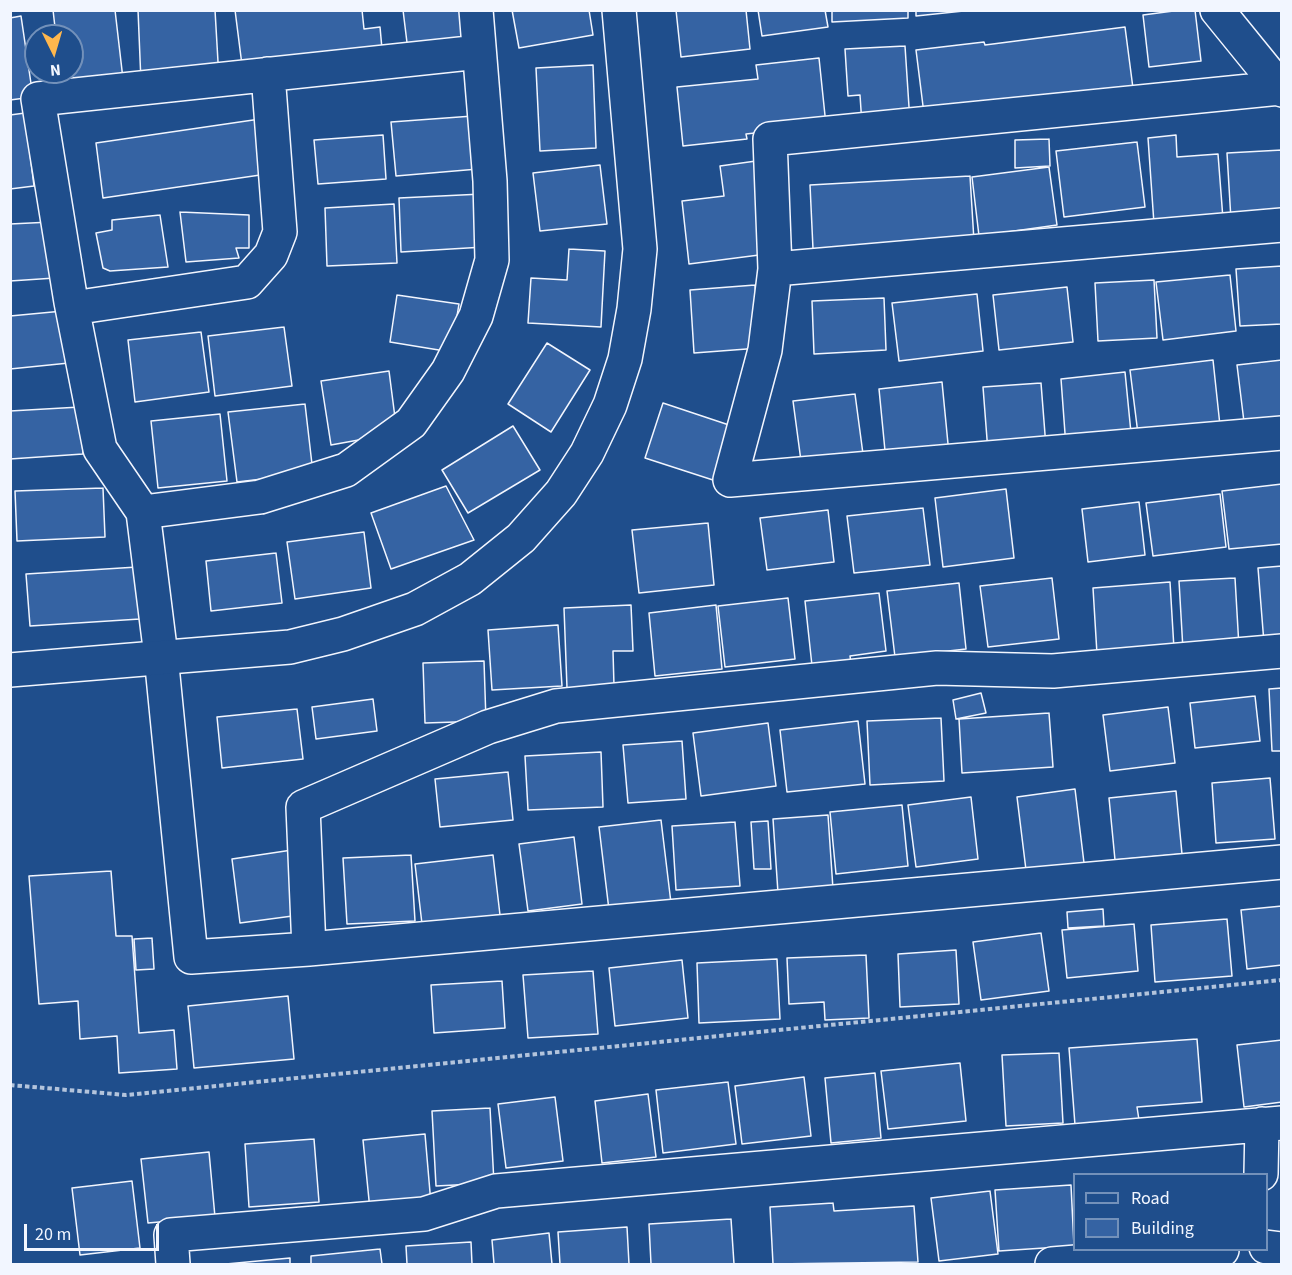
<!DOCTYPE html>
<style>
body{margin:0}
#map{position:relative;width:1292px;height:1275px;overflow:hidden;background:#1f4e8c;font-family:"Source Sans 3",sans-serif}
canvas{display:block}
.frame{position:absolute;inset:0;border:12px solid #f2f6ff;pointer-events:none}
.legend{position:absolute;left:1073px;top:1173px;width:195px;height:78px;box-sizing:border-box;background:#1f4e8c;border:2px solid #7391ba;margin:0;padding:8px 10px;list-style:none;font-size:18px;color:#f2f6ff}
.legend li{display:flex;align-items:center;gap:12px;height:30px}
.legend b{width:30px;border:2px solid #7391ba}
.north{position:absolute;left:24px;top:24px;width:60px;height:60px;box-sizing:border-box;background:#1f4e8c;border:2px solid #7391ba;border-radius:50%;rotate:175deg;font-size:16px;font-weight:700;line-height:24px;text-align:center;color:#f2f6ff}
.north::after{content:'';display:block;margin:auto;width:21px;height:27px;background:#ffb74d;clip-path:polygon(50% 0,100% 100%,50% 72%,0 100%)}
.scale{position:absolute;left:24px;top:1224px;width:135px;height:27px;box-sizing:border-box;border:3px solid #f2f6ff;border-top:0;padding-left:8px;font-size:18px;line-height:21px;white-space:nowrap;color:#f2f6ff;-webkit-text-stroke:4px #1f4e8c;paint-order:stroke}
</style>
<div id="map">
<canvas width="1292" height="1275"></canvas>
<div class="frame"></div>
<ul class="legend">
<li><b style="height:8px;background:#1f4e8c"></b>Road</li>
<li><b style="height:16px;background:#3563a3"></b>Building</li>
</ul>
<div class="north">N</div>
<div class="scale">20 m</div>
</div>
<script>
const context = document.querySelector('canvas').getContext('2d');
context.lineJoin = 'round';
function paint(path, color) {
  context.fillStyle = color;
  context.fill(path, 'evenodd');
}
function poly(rows) {
  const path = new Path2D();
  for (const r of rows) {
    path.moveTo(r[0], r[1]);
    for (let i = 2; i < r.length; i += 2) path.lineTo(r[i], r[i + 1]);
  }
  return path;
}
function strokePath(path, color, width, dash) {
  context.strokeStyle = color;
  context.lineWidth = width;
  context.lineCap = dash ? 'butt' : 'round';
  context.setLineDash(dash || []);
  context.stroke(path);
}
const building = poly([
 [53,10,115,10,123,79,62,87,60,72,72,72,72,36,56,36,53,10],
 [138,10,215,10,219,79,141,82,138,10],
 [235,10,362,10,364,29,380,27,383,60,243,73,235,10],
 [403,10,467,10,472,51,409,59,403,10],
 [512,10,589,10,593,35,519,48,512,10],
 [676,10,746,10,750,49,681,57,676,10],
 [758,10,825,10,828,27,762,36,758,10],
 [832,10,908,10,908,18,832,22,832,10],
 [916,10,973,10,916,16,916,10],
 [1181,10,1195,10,1201,61,1149,67,1143,15,1181,10],
 [21,16,33,97,10,100,10,18,21,16],
 [1125,27,1134,96,1064,105,1062,93,1015,98,925,122,916,50,984,42,985,45,1125,27],
 [905,46,910,122,862,125,860,95,848,96,845,49,905,46],
 [819,58,826,125,746,134,747,139,683,146,677,87,758,79,756,65,819,58],
 [593,65,596,148,540,151,536,68,593,65],
 [25,113,34,186,10,189,10,115,25,113],
 [473,116,478,169,396,176,391,122,473,116],
 [260,119,267,174,103,198,96,143,260,119],
 [383,135,386,179,318,184,314,140,383,135],
 [1176,135,1177,157,1218,154,1223,219,1154,224,1148,138,1176,135],
 [1049,139,1050,166,1015,168,1015,140,1049,139],
 [1137,142,1145,207,1064,217,1056,151,1137,142],
 [1282,150,1282,217,1231,220,1227,153,1282,150],
 [756,161,767,254,689,264,682,201,724,196,720,166,756,161],
 [600,165,607,224,540,231,533,173,600,165],
 [1049,167,1057,225,979,236,972,177,1049,167],
 [970,176,974,241,813,249,810,185,970,176],
 [482,194,484,247,401,252,399,198,482,194],
 [394,204,397,263,327,266,325,208,394,204],
 [180,212,249,215,249,248,236,248,239,258,186,262,180,212],
 [160,215,168,267,110,271,103,268,96,233,112,230,112,220,160,215],
 [51,222,55,278,10,281,10,224,51,222],
 [569,249,605,251,601,327,528,323,531,278,567,280,569,249],
 [1282,266,1282,324,1240,326,1236,269,1282,266],
 [1230,275,1236,331,1163,340,1156,282,1230,275],
 [1154,280,1157,338,1098,341,1095,283,1154,280],
 [755,285,760,348,694,353,690,290,755,285],
 [1067,287,1073,342,999,350,993,295,1067,287],
 [977,294,983,351,899,361,892,303,977,294],
 [397,295,459,304,451,352,390,342,397,295],
 [884,298,886,350,814,354,812,301,884,298],
 [63,311,69,363,10,369,10,316,63,311],
 [284,327,292,386,215,396,208,336,284,327],
 [201,332,209,392,135,402,128,340,201,332],
 [547,343,590,370,551,432,508,404,547,343],
 [1213,360,1221,435,1139,442,1130,370,1213,360],
 [1282,360,1282,418,1244,422,1237,365,1282,360],
 [389,371,397,433,331,445,321,381,389,371],
 [1125,372,1132,443,1066,447,1061,379,1125,372],
 [942,382,949,454,886,461,879,389,942,382],
 [1041,383,1046,447,988,452,983,387,1041,383],
 [855,394,863,454,801,461,793,401,855,394],
 [663,403,735,427,716,481,645,458,663,403],
 [305,404,313,473,237,482,228,412,305,404],
 [80,407,83,454,10,459,10,411,80,407],
 [220,414,227,481,158,488,151,421,220,414],
 [513,426,540,470,468,513,442,470,513,426],
 [1282,484,1282,544,1229,549,1222,491,1282,484],
 [446,486,474,540,391,569,371,513,446,486],
 [103,488,105,537,17,541,15,491,103,488],
 [1006,489,1014,558,943,567,935,498,1006,489],
 [1220,494,1226,547,1153,556,1146,503,1220,494],
 [1139,502,1145,555,1088,562,1082,509,1139,502],
 [923,508,930,565,854,573,847,516,923,508],
 [828,510,834,562,767,570,760,518,828,510],
 [708,523,714,585,639,593,632,530,708,523],
 [364,532,371,588,295,599,287,542,364,532],
 [276,553,282,603,211,611,206,561,276,553],
 [1282,566,1282,642,1264,643,1258,568,1282,566],
 [137,567,140,619,30,626,26,574,137,567],
 [1052,578,1059,639,988,647,980,586,1052,578],
 [1235,578,1239,647,1183,650,1179,581,1235,578],
 [1170,582,1174,649,1097,654,1093,588,1170,582],
 [959,583,966,649,895,657,887,591,959,583],
 [879,593,886,651,850,656,852,670,813,675,805,601,879,593],
 [788,598,795,659,725,667,718,606,788,598],
 [631,605,633,651,613,651,614,686,567,688,564,608,631,605],
 [716,605,722,669,655,676,649,613,716,605],
 [558,625,562,686,492,690,488,630,558,625],
 [484,661,486,721,425,723,423,663,484,661],
 [1282,688,1282,751,1272,751,1269,689,1282,688],
 [981,693,986,713,956,719,953,700,981,693],
 [1255,696,1260,741,1195,748,1190,703,1255,696],
 [373,699,377,731,316,739,312,707,373,699],
 [1168,707,1175,763,1110,771,1103,715,1168,707],
 [297,709,303,759,222,768,217,717,297,709],
 [1049,713,1053,767,962,773,959,719,1049,713],
 [941,718,944,781,870,785,867,721,941,718],
 [858,721,865,784,787,792,780,730,858,721],
 [768,723,776,786,701,796,693,733,768,723],
 [682,741,686,799,628,803,623,745,682,741],
 [601,752,603,807,528,810,525,756,601,752],
 [508,772,513,820,440,827,435,779,508,772],
 [1270,778,1275,839,1216,843,1212,783,1270,778],
 [1075,789,1084,863,1026,870,1017,797,1075,789],
 [1176,791,1182,854,1115,860,1109,798,1176,791],
 [971,797,978,859,916,867,908,805,971,797],
 [902,805,908,866,836,874,830,812,902,805],
 [828,815,833,889,778,893,773,819,828,815],
 [661,820,671,903,609,910,599,827,661,820],
 [768,821,771,869,754,869,751,822,768,821],
 [735,822,740,886,676,890,672,826,735,822],
 [574,837,582,904,528,911,519,844,574,837],
 [292,850,300,915,240,923,232,859,292,850],
 [411,855,415,921,347,924,343,858,411,855],
 [493,855,500,915,422,924,415,864,493,855],
 [111,871,116,936,132,936,139,1033,174,1030,177,1069,119,1073,117,1036,80,1039,78,1001,39,1004,29,876,111,871],
 [1282,906,1282,965,1247,969,1241,910,1282,906],
 [1103,909,1104,926,1068,928,1067,912,1103,909],
 [1227,919,1232,976,1155,982,1151,925,1227,919],
 [1134,924,1138,971,1067,978,1062,930,1134,924],
 [1041,933,1049,991,981,1000,973,942,1041,933],
 [152,938,154,969,136,970,134,939,152,938],
 [956,950,959,1004,900,1007,898,954,956,950],
 [866,955,869,1018,825,1020,824,1002,789,1004,787,958,866,955],
 [777,959,780,1019,699,1023,697,963,777,959],
 [682,960,688,1018,615,1026,609,968,682,960],
 [593,971,598,1034,528,1038,523,975,593,971],
 [502,981,505,1028,434,1033,431,985,502,981],
 [288,996,294,1059,194,1068,188,1006,288,996],
 [1197,1039,1202,1102,1137,1107,1139,1120,1075,1125,1069,1048,1197,1039],
 [1282,1040,1282,1102,1244,1107,1237,1045,1282,1040],
 [1059,1053,1063,1123,1006,1126,1002,1055,1059,1053],
 [960,1063,966,1121,888,1129,881,1071,960,1063],
 [875,1073,881,1138,831,1143,825,1078,875,1073],
 [804,1077,811,1136,742,1144,735,1086,804,1077],
 [728,1082,736,1144,663,1153,656,1090,728,1082],
 [648,1094,656,1157,602,1163,595,1101,648,1094],
 [555,1097,563,1161,506,1168,498,1104,555,1097],
 [490,1108,494,1183,436,1186,432,1111,490,1108],
 [425,1134,431,1204,370,1210,363,1140,425,1134],
 [314,1139,319,1202,249,1207,245,1144,314,1139],
 [209,1152,215,1217,148,1223,141,1159,209,1152],
 [132,1181,140,1248,80,1255,72,1188,132,1181],
 [1071,1185,1074,1246,999,1251,995,1190,1071,1185],
 [990,1191,998,1254,939,1261,931,1198,990,1191],
 [833,1203,834,1211,914,1206,918,1262,773,1264,770,1207,833,1203],
 [731,1219,734,1264,651,1264,649,1224,731,1219],
 [627,1227,629,1264,560,1264,558,1232,627,1227],
 [549,1233,552,1264,494,1264,492,1240,549,1233],
 [471,1242,472,1264,407,1264,406,1246,471,1242],
 [380,1249,382,1264,311,1264,311,1256,380,1249],
 [290,1258,290,1264,226,1264,290,1258]
]);
const path = poly([
 [10,1085,126,1095,1282,980]
]);
const street = poly([
 [1217,10,1282,90],
 [479,52,38,99,71,302,100,449,143,512,161,656,191,957,309,949,1282,862],
 [1280,88,770,139,775,269,765,350,730,480,1282,433],
 [775,269,1282,225],
 [73,308,247,282,271,255,280,232,268,74],
 [143,512,260,497,346,470,411,423,448,371,476,316,492,260,490,181,476,10],
 [309,949,303,807,488,727,556,706,937,668,1053,671,1282,651],
 [1261,1174,1262,1124],
 [1266,1247,1282,1249],
 [173,1264,171,1235,424,1214,496,1191,1282,1123],
 [1052,1264,1222,1250]
]);
const secondary = poly([
 [10,670,290,647,343,634,415,609,470,579,521,538,561,493,587,453,610,405,625,359,634,309,640,249,619,10]
]);
paint(building, '#3563a3');
strokePath(building, '#f2f6ff', 1.5);
strokePath(street, '#f2f6ff', 36);
strokePath(secondary, '#f2f6ff', 36);
strokePath(path, '#b3c4dc', 4, [4.5, 3]);
strokePath(street, '#1f4e8c', 33);
strokePath(secondary, '#1f4e8c', 33);
</script>
